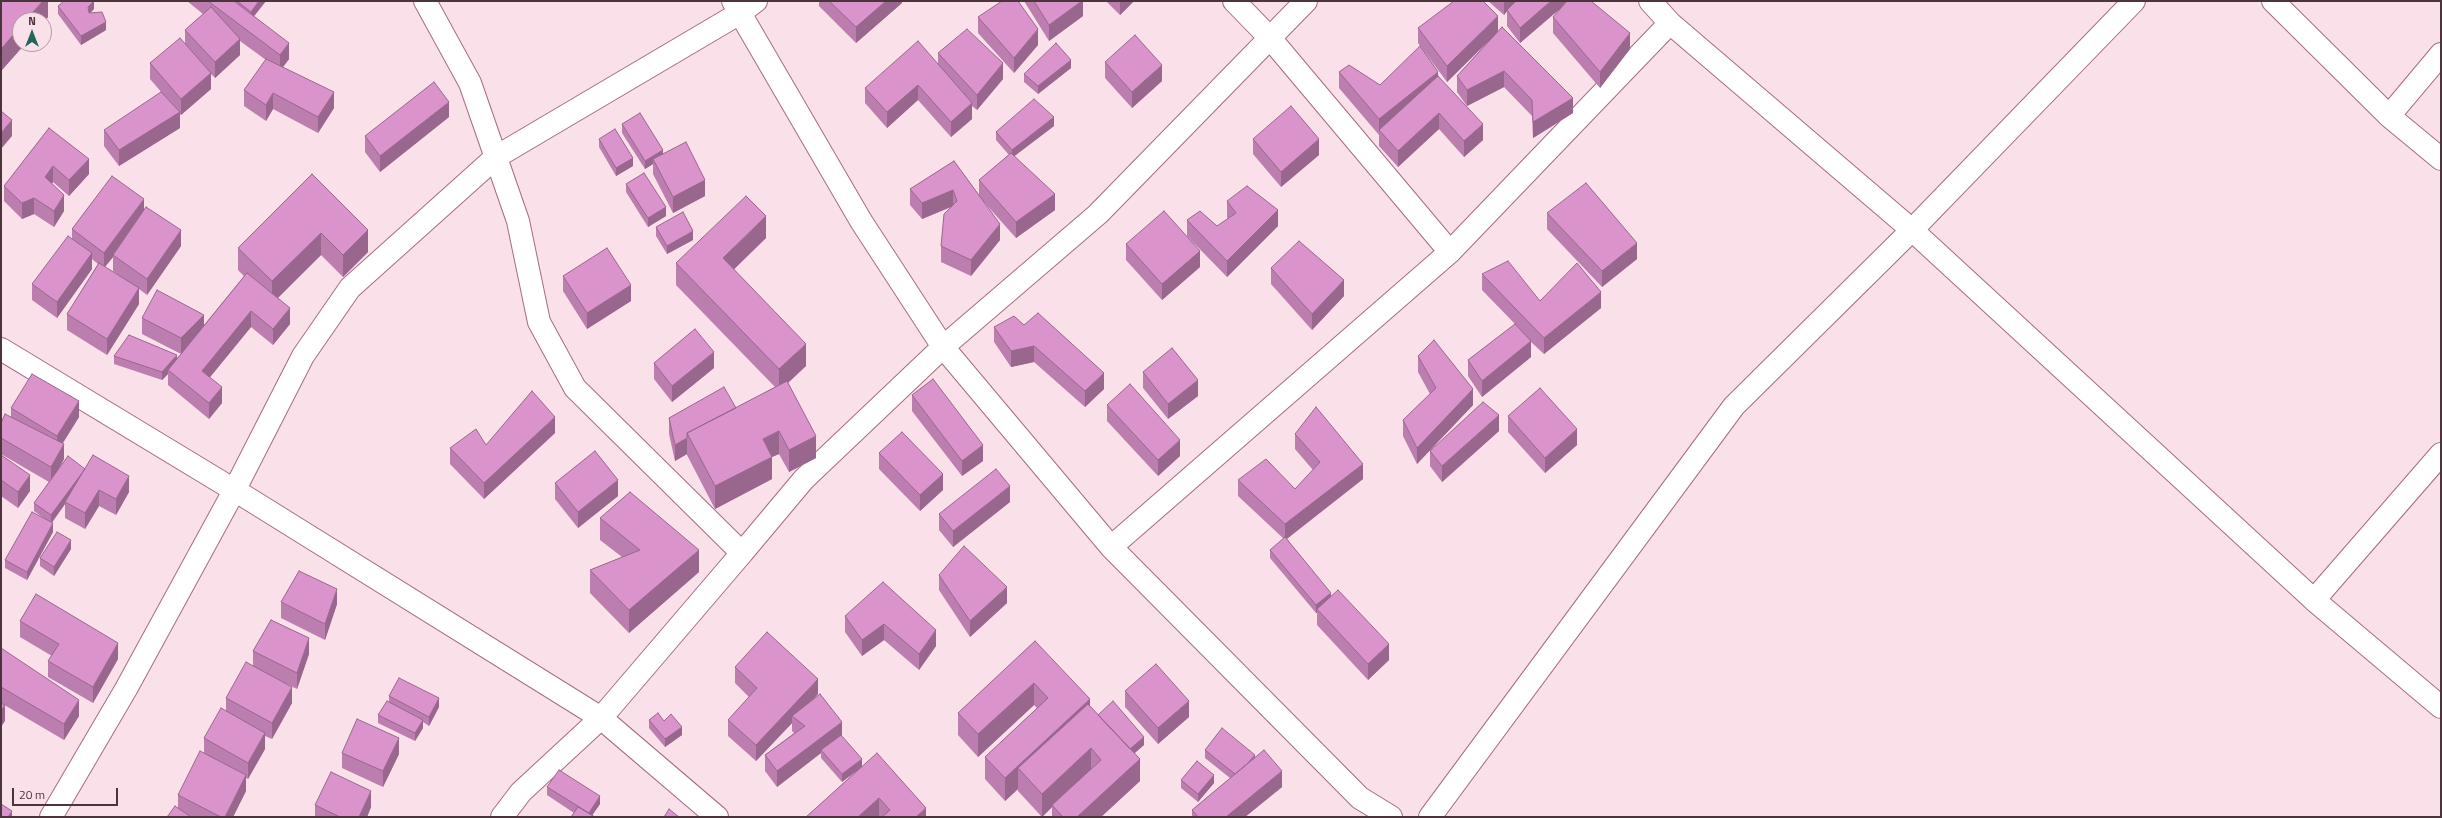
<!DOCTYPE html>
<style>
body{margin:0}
#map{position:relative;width:2442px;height:818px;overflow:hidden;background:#f9e0e9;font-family:"Titillium Web",sans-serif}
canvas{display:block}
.frame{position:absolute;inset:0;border:2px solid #4c343d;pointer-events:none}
.north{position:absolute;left:12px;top:12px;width:40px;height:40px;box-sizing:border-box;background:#f9e0e9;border:1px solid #b49ba4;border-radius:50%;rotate:0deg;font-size:11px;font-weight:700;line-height:16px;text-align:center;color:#4c343d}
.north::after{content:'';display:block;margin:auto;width:14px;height:18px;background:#236556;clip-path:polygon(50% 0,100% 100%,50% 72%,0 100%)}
.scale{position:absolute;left:12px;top:788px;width:106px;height:18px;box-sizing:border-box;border:2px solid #4c343d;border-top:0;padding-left:5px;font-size:12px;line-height:14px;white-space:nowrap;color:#4c343d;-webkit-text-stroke:3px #f9e0e9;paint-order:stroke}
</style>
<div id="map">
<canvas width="2442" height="818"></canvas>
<div class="frame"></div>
<div class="north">N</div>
<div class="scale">20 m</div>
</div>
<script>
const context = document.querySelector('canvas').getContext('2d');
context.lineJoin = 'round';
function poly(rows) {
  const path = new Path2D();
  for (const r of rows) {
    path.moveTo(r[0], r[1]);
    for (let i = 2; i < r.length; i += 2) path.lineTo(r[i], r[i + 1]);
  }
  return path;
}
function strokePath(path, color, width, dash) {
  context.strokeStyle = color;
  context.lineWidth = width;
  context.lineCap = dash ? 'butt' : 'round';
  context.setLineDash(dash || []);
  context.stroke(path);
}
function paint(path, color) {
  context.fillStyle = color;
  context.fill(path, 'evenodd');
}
const minor = poly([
 [425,1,470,83,518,221,539,322,575,388,742,553,804,479,943,347,861,221,733,1],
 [1234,1,1270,38,1450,252],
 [1306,1,1098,214,943,347,1111,547,1360,798,1391,817],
 [1650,1,1670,23,1912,230,2314,600,2441,707],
 [2273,1,2389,116,2441,159],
 [2389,116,2441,54],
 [1,349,249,499,601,718,717,817],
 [1111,547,1450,252,1670,23],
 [2314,600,2441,454],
 [51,817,126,689,234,491,303,356,350,288,496,157,740,13,756,1],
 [502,817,521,792,601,718,742,553],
 [1430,817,1734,406,1912,230,2134,1]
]);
const wall = poly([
 [1,1,48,1,48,17,44,22,44,20,20,44,25,44,2,70,1,69],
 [187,1,266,1,254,16,289,59,283,67,334,108,318,133,273,109,266,121,244,106,244,90,266,60,240,41,240,55,215,78,211,74,211,89,181,115,180,114,180,128,119,166,104,146,104,130,169,101,150,79,150,63,185,45,185,30,203,14],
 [819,1,902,1,902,3,856,43,819,6],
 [1024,1,1083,1,1083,16,1049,41],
 [1106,1,1134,1,1120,15],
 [1488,1,1515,1,1513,4,1591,1,1630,49,1600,88,1553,33,1553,17,1562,7,1520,43,1507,26,1507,11,1504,15],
 [58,6,94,9,90,13,106,30,81,45,58,14],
 [978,17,1038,45,1014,73,978,33],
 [1418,28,1498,31,1573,113,1533,138,1532,116,1504,87,1467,106,1457,92,1457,76,1494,35,1447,82,1418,43],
 [938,53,1003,79,977,110,972,106,972,119,951,137,918,100,887,128,865,103,865,88,938,64],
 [1105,62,1162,81,1132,108,1105,78],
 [1071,68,1038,94,1024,82,1024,74],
 [1339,72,1380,85,1438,76,1483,140,1464,157,1439,129,1398,167,1379,146,1379,135,1339,88],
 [449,117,380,172,365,152,365,136],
 [622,124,663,154,705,196,673,213,653,174,653,164,645,169,622,133],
 [1054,126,1014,156,1055,210,1016,238,983,201,1000,240,971,276,941,262,941,246,951,207,922,219,910,205,910,189,954,161,979,195,979,180,1009,155,996,140,996,132],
 [49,128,89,174,69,196,53,182,52,183,64,211,54,227,34,214,22,219,4,201,4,186],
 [599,139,633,166,616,176,599,147],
 [1253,139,1319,155,1281,187,1253,154],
 [312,174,368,252,343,277,321,255,277,298,290,324,273,345,251,327,210,377,222,403,209,419,168,385,168,374,162,380,114,364,114,356,177,358,181,354,142,334,142,318,204,325,244,276,238,270,238,248],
 [626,184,666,216,648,227,626,192],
 [1227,201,1278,226,1227,277,1187,236,1187,220,1217,226,1228,219,1227,217],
 [144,209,181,246,147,295,139,289,139,304,107,355,67,330,67,314,98,264,92,259,92,269,57,318,32,300,32,284,72,239,72,229],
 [113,257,113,271,128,282,105,267],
 [1547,213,1637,259,1602,287,1547,229],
 [656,227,693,240,667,254,656,236],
 [766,238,734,269,806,366,788,383,816,458,789,472,779,454,772,457,772,479,715,509,687,455,687,454,675,461,669,434,669,418,736,408,775,387,676,285,676,263],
 [1126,244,1200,267,1162,300,1126,260],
 [1271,268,1344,296,1312,330,1271,284],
 [1482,274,1540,301,1601,308,1544,354,1531,342,1531,357,1482,397,1468,376,1468,360,1515,324,1482,290],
 [563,276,631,301,587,329,563,291],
 [1024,325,1104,389,1085,407,1034,362,1011,367,994,342,994,327],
 [1418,356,1473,405,1417,464,1403,436,1403,420,1430,394,1418,372],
 [654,363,714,368,672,402,654,379],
 [1143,372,1198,396,1168,419,1143,388],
 [912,395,983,461,962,476,912,411],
 [1107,405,1180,456,1158,476,1107,421],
 [11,408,79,417,63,443,64,459,58,470,85,469,129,492,116,515,99,506,85,529,65,518,65,504,52,523,53,532,27,580,5,568,5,560,45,519,34,511,34,503,49,482,1,454,1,423,11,417],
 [1508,416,1577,445,1545,473,1508,432],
 [1499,431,1442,482,1430,466,1430,451],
 [555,433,484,499,450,464,450,448,486,445],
 [1295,434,1363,479,1287,539,1331,596,1389,660,1368,680,1317,625,1317,613,1316,613,1270,558,1270,550,1284,539,1238,496,1238,480,1295,489,1313,470,1295,449],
 [879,453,943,490,920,511,879,469],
 [1,455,30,491,18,508,1,496],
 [555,483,618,496,578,528,555,499],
 [1010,502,953,547,939,530,939,514],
 [600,518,699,572,629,633,590,593,590,570,622,557,600,540],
 [71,549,54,576,40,566,40,558],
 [939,575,1007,603,970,637,939,590],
 [281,602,337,604,325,640,281,618],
 [845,616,936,630,936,646,919,670,884,640,862,656,845,632],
 [20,621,118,659,93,703,48,677,48,661,52,656,20,637],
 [1035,641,1090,706,1098,715,1144,745,1134,753,1140,781,1101,817,1052,817,1052,807,1042,817,1018,791,1018,789,1005,801,985,779,985,757,1037,708,1034,705,978,757,958,735,958,713],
 [1,648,79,716,64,740,1,703],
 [253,651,309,654,297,689,285,683,292,703,272,739,265,736,265,749,248,779,246,778,246,791,233,817,167,817,178,808,178,795,204,753,204,738,226,711,226,698,253,666],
 [735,667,818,694,814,698,842,737,862,767,926,817,806,817,859,769,842,782,821,758,821,753,777,787,765,771,765,755,794,733,792,731,792,723,756,761,728,736,728,720,749,697,735,683],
 [1125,691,1189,717,1158,744,1125,707],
 [389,696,439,707,429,726,423,722,423,728,415,741,378,723,378,715,389,702],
 [649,720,664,721,682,735,665,747,649,728],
 [1205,750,1255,758,1282,787,1245,817,1192,817,1192,810,1230,778,1205,758],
 [342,753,399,754,383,787,342,768],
 [1181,780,1214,783,1198,802,1181,788],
 [547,787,600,804,592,815,574,813,547,795],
 [315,805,371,807,367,817,315,817]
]);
const shadedWall = poly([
 [43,1,48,1,48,17,44,22,44,20,26,20],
 [94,1,94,9,88,15,88,7],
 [259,1,266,1,251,20,251,12],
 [886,1,902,1,902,3,856,43,856,27],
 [1082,1,1083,1,1083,16,1049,41,1049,25],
 [1120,1,1134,1,1120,15],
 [1504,1,1515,1,1504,15],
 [1551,1,1569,1,1520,43,1520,28],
 [1498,16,1498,32,1447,82,1447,66],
 [106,22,106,30,81,45,81,36],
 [20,27,20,44,25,44,2,70,2,48],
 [1038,29,1038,45,1014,73,1014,58],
 [1630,33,1630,49,1600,88,1600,72],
 [240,39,240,55,215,78,215,62],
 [289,43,289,59,280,71,280,55],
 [1071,60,1071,68,1038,94,1038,86],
 [1003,63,1003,79,977,110,977,95],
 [1162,65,1162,81,1132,108,1132,92],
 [1504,71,1504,87,1467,106,1467,90],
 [1438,72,1438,88,1379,130,1379,135,1379,119],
 [211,73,211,89,181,115,181,99],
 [918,85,918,100,887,128,887,112],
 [334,92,334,108,318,133,318,117],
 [273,93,273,109,266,121,266,105],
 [1573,98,1573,113,1533,138,1533,122],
 [449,102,449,117,380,172,380,156],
 [972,103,972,119,951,137,951,122],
 [180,112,180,128,119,166,119,150],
 [1439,113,1439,129,1398,167,1398,151],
 [1054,117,1054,126,1012,158,1012,150],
 [12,120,12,136,1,149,1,133],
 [1483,124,1483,140,1464,157,1464,141],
 [1319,139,1319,155,1281,187,1281,172],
 [663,150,663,158,653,159,653,164,645,169,645,161],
 [633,158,633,166,616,176,616,168],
 [89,159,89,174,69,196,69,180],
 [53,166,53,182,45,193,45,177],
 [705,180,705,196,673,213,673,197],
 [953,190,953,206,922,219,922,203],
 [1055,194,1055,210,1016,238,1016,222],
 [64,195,64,211,54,227,54,211],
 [34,198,34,214,22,219,22,203],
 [144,199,144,215,113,255,113,257,104,268,104,253],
 [666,207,666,216,648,227,648,218],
 [1278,210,1278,226,1227,277,1227,261],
 [766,216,766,238,723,280,723,258],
 [1000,224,1000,240,971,276,971,260],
 [181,230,181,246,147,295,147,279],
 [368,230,368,252,343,277,343,255],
 [693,231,693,240,667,254,667,246],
 [321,233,321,255,272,304,272,281],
 [1637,243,1637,259,1602,287,1602,271],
 [1200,251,1200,267,1162,300,1162,284],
 [92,253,92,269,57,318,57,302],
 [1344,280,1344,296,1312,330,1312,314],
 [631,285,631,301,587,329,587,313],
 [139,288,139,304,107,355,107,339],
 [1601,292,1601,308,1544,354,1544,338],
 [290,308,290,324,273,345,273,329],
 [251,311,251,327,202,387,202,371],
 [204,315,204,331,181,354,181,338],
 [1531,341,1531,357,1482,397,1482,381],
 [806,344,806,366,779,391,779,369],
 [1034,346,1034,362,1011,367,1011,351],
 [714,352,714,368,672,402,672,386],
 [177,355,177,363,168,370,168,374,162,380,162,372],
 [1104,373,1104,389,1085,407,1085,391],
 [1198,380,1198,396,1168,419,1168,404],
 [222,387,222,403,209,419,209,403],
 [1473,389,1473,405,1417,464,1417,448],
 [79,401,79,417,57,452,57,436],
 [1499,415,1499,431,1442,482,1442,466],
 [555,417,555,433,484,499,484,483],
 [1577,429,1577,445,1545,473,1545,458],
 [779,431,779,454,772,457,772,479,715,509,715,486,763,439],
 [816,436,816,458,789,472,789,450],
 [687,438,687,454,675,461,675,445],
 [1180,440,1180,456,1158,476,1158,460],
 [64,444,64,459,51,483,51,467],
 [983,445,983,461,962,476,962,461],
 [1363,464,1363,479,1285,540,1285,524],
 [85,469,65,502,65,504,51,523,51,515],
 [943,474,943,490,920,511,920,495],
 [30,475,30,491,18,508,18,492],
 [129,476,129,492,116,515,116,499],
 [618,480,618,496,578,528,578,512],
 [1010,486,1010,502,953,547,953,531],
 [99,490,99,506,85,529,85,513],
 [53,523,53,532,27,580,27,572],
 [71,540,71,549,54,576,54,567],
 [699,550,699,572,629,633,629,610],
 [1007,587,1007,603,970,637,970,621],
 [337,589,337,604,325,640,325,624],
 [1331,593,1331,601,1317,609,1317,613,1316,613,1316,605],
 [884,624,884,640,862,656,862,640],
 [936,630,936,646,919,670,919,654],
 [309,638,309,654,297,689,297,673],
 [118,643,118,659,93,703,93,687],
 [1389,644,1389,660,1368,680,1368,664],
 [818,679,818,694,796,718,792,716,792,723,756,761,756,745],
 [1034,683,1034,705,978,757,978,734],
 [292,687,292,703,272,739,272,723],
 [439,698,439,707,429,726,429,717],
 [1090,699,1090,721,1018,768,1018,789,1005,801,1005,778],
 [79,700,79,716,64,740,64,724],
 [1189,701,1189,717,1158,744,1158,728],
 [5,705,5,721,1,727,1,711],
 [423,720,423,728,415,741,415,733],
 [842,722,842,738,821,750,821,753,777,787,777,771],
 [682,727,682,735,665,747,665,739],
 [265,733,265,749,248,779,248,763],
 [1144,737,1144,745,1127,760,1127,751],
 [399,738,399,754,383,787,383,771],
 [1091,748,1091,771,1052,805,1052,807,1042,817,1042,794],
 [1255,755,1255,763,1237,776],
 [862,759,862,767,842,782,842,774],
 [1140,759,1140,781,1101,817,1077,817],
 [1282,771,1282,787,1245,817,1226,817],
 [246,775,246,791,233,817,225,817],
 [1214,775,1214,783,1198,802,1198,794],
 [371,791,371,807,367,817,359,817],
 [600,796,600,804,591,817,588,814],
 [879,798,879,817,858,817],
 [926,808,926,817,916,817],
 [12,811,12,817,8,817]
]);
const building = poly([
 [1,1,43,1,26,20,20,20,20,27,2,48,1,47,1,1],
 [64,1,94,1,88,7,89,13,102,12,106,22,81,36,58,6,64,1],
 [208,1,234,1,289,43,280,55,208,1],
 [237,1,259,1,251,12,237,1],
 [829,1,886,1,856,27,829,1],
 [1002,1,1018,1,1038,29,1014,58,978,17,1002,1],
 [1034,1,1082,1,1049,25,1034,1],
 [1454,1,1483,1,1498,16,1447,66,1418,28,1454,1],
 [1516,1,1551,1,1520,28,1507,10,1516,1],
 [1567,1,1591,1,1630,33,1600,72,1553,17,1567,1],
 [211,7,240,39,215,62,185,30,211,7],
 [1502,27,1573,98,1533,122,1532,100,1504,71,1467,90,1457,76,1502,27],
 [967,29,1003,63,977,95,938,53,967,29],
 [1135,35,1162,65,1132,92,1105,62,1135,35],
 [180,38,211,73,181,99,150,63,180,38],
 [918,41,972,103,951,122,918,85,887,112,865,88,918,41],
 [1056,43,1071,60,1038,86,1024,74,1056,43],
 [1420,46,1438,72,1379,119,1339,72,1349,65,1380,85,1420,46],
 [266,59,334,92,318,117,273,93,266,105,244,90,266,59],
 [1438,76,1483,124,1464,141,1439,113,1398,151,1379,130,1438,76],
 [434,82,449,102,380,156,365,136,434,82],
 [161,92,180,112,119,150,104,130,161,92],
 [1034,99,1054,117,1012,150,996,132,1034,99],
 [1291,106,1319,139,1281,172,1253,139,1291,106],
 [1,111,12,120,1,133,1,111],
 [640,113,663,150,645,161,622,124,640,113],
 [49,128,89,159,69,180,53,166,45,177,64,195,54,211,34,198,22,203,4,186,49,128],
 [615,129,633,158,616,168,599,139,615,129],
 [686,142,705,180,673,197,653,159,686,142],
 [1011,153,1055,194,1016,222,979,180,1011,153],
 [954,161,1000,224,971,260,941,246,944,214,957,201,953,190,922,203,910,189,954,161],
 [644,173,666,207,648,218,626,184,644,173],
 [312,174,368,230,343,255,321,233,272,281,238,248,312,174],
 [112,176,144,199,104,253,72,229,112,176],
 [1586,183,1637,243,1602,271,1547,213,1586,183],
 [1247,186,1278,210,1227,261,1187,220,1200,211,1217,226,1236,213,1227,201,1247,186],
 [746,196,766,216,723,258,806,344,779,369,676,263,746,196],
 [146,207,181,230,147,279,113,255,146,207],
 [1164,211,1200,251,1162,284,1126,244,1164,211],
 [683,212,693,231,667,246,656,227,683,212],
 [68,236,92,253,57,302,32,284,68,236],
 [1299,241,1344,280,1312,314,1271,268,1299,241],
 [607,248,631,285,587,313,563,276,607,248],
 [1508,261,1540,301,1577,263,1601,292,1544,338,1482,274,1508,261],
 [99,263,139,288,107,339,67,314,99,263],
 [247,273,290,308,273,329,251,311,202,371,222,387,209,403,168,370,247,273],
 [157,290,204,315,181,338,142,318,157,290],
 [1038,313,1104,373,1085,391,1034,346,1011,351,994,327,1014,316,1024,325,1038,313],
 [1515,324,1531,341,1482,381,1468,360,1515,324],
 [695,329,714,352,672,386,654,363,695,329],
 [129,335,177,355,162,372,114,356,129,335],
 [1434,340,1473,389,1417,448,1403,420,1436,388,1418,356,1434,340],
 [1172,348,1198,380,1168,404,1143,372,1172,348],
 [32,374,79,401,57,436,11,408,32,374],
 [933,379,983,445,962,461,912,395,933,379],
 [787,381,816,436,789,450,779,431,763,439,772,457,715,486,687,433,787,381],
 [1130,384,1180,440,1158,460,1107,405,1130,384],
 [724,387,736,408,687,433,687,438,675,445,669,418,724,387],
 [1540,388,1577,429,1545,458,1508,416,1540,388],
 [532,391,555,417,484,483,450,448,476,429,486,445,532,391],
 [1483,402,1499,415,1442,466,1430,451,1483,402],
 [1316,407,1363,464,1285,524,1238,480,1266,459,1295,489,1320,462,1295,434,1316,407],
 [5,414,64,444,51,467,1,438,1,423,5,414],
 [902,432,943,474,920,495,879,453,902,432],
 [595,451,618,480,578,512,555,483,595,451],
 [1,455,30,475,18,492,1,480,1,455],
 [93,455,129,476,116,499,99,490,85,513,65,502,93,455],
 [68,456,85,469,51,515,34,503,68,456],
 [996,469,1010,486,953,531,939,514,996,469],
 [630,492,699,550,629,610,590,570,640,550,600,518,630,492],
 [32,512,53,523,27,572,5,560,32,512],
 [57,532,71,540,54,567,40,558,57,532],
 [1285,537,1331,593,1316,605,1270,550,1285,537],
 [964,546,1007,587,970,621,939,575,964,546],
 [299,571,337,589,325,624,281,602,299,571],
 [883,582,936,630,919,654,884,624,862,640,845,616,883,582],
 [1338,590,1389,644,1368,664,1317,609,1338,590],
 [36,594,118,643,93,687,48,661,59,644,20,621,36,594],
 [271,620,309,638,297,673,253,651,271,620],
 [767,632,818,679,756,745,728,720,757,688,735,667,767,632],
 [1035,641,1090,699,1005,778,985,757,1048,698,1034,683,978,734,958,713,1035,641],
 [1,648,79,700,64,724,1,687,1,648],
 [246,662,292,687,272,723,226,698,246,662],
 [1156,664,1189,701,1158,728,1125,691,1156,664],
 [399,678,439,698,429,717,389,696,399,678],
 [820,694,842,722,777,771,765,755,805,726,792,716,820,694],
 [387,701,423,720,415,733,378,715,387,701],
 [1113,701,1144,737,1130,749,1098,715,1113,701],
 [1,703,5,705,1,711,1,703],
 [1088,704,1140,759,1077,817,1063,817,1052,805,1101,760,1091,748,1042,794,1018,768,1088,704],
 [221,708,265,733,248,763,204,738,221,708],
 [658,713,664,721,671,714,682,727,665,739,649,720,658,713],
 [357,719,399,738,383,771,342,753,357,719],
 [1222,728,1255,755,1247,764,1235,774,1205,750,1222,728],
 [841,735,862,759,842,774,821,750,841,735],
 [1264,750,1282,771,1226,817,1198,817,1192,810,1264,750],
 [200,751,246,775,225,817,221,817,178,795,200,751],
 [877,753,926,808,916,817,882,817,890,810,879,798,858,817,806,817,877,753],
 [1197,761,1214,775,1198,794,1181,780,1197,761],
 [559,770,600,796,589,813,547,787,559,770],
 [331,772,371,791,359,817,340,817,315,805,331,772],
 [1,804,12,811,8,817,1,817,1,804],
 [175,806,191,817,167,817,175,806],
 [578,807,595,817,571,817,578,807],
 [669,809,679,817,664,817,669,809]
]);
strokePath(minor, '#a46d83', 24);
strokePath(minor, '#fff', 22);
paint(wall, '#bb7eaf');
paint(shadedWall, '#99678e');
paint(building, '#da93cb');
strokePath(building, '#99678e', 1);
</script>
